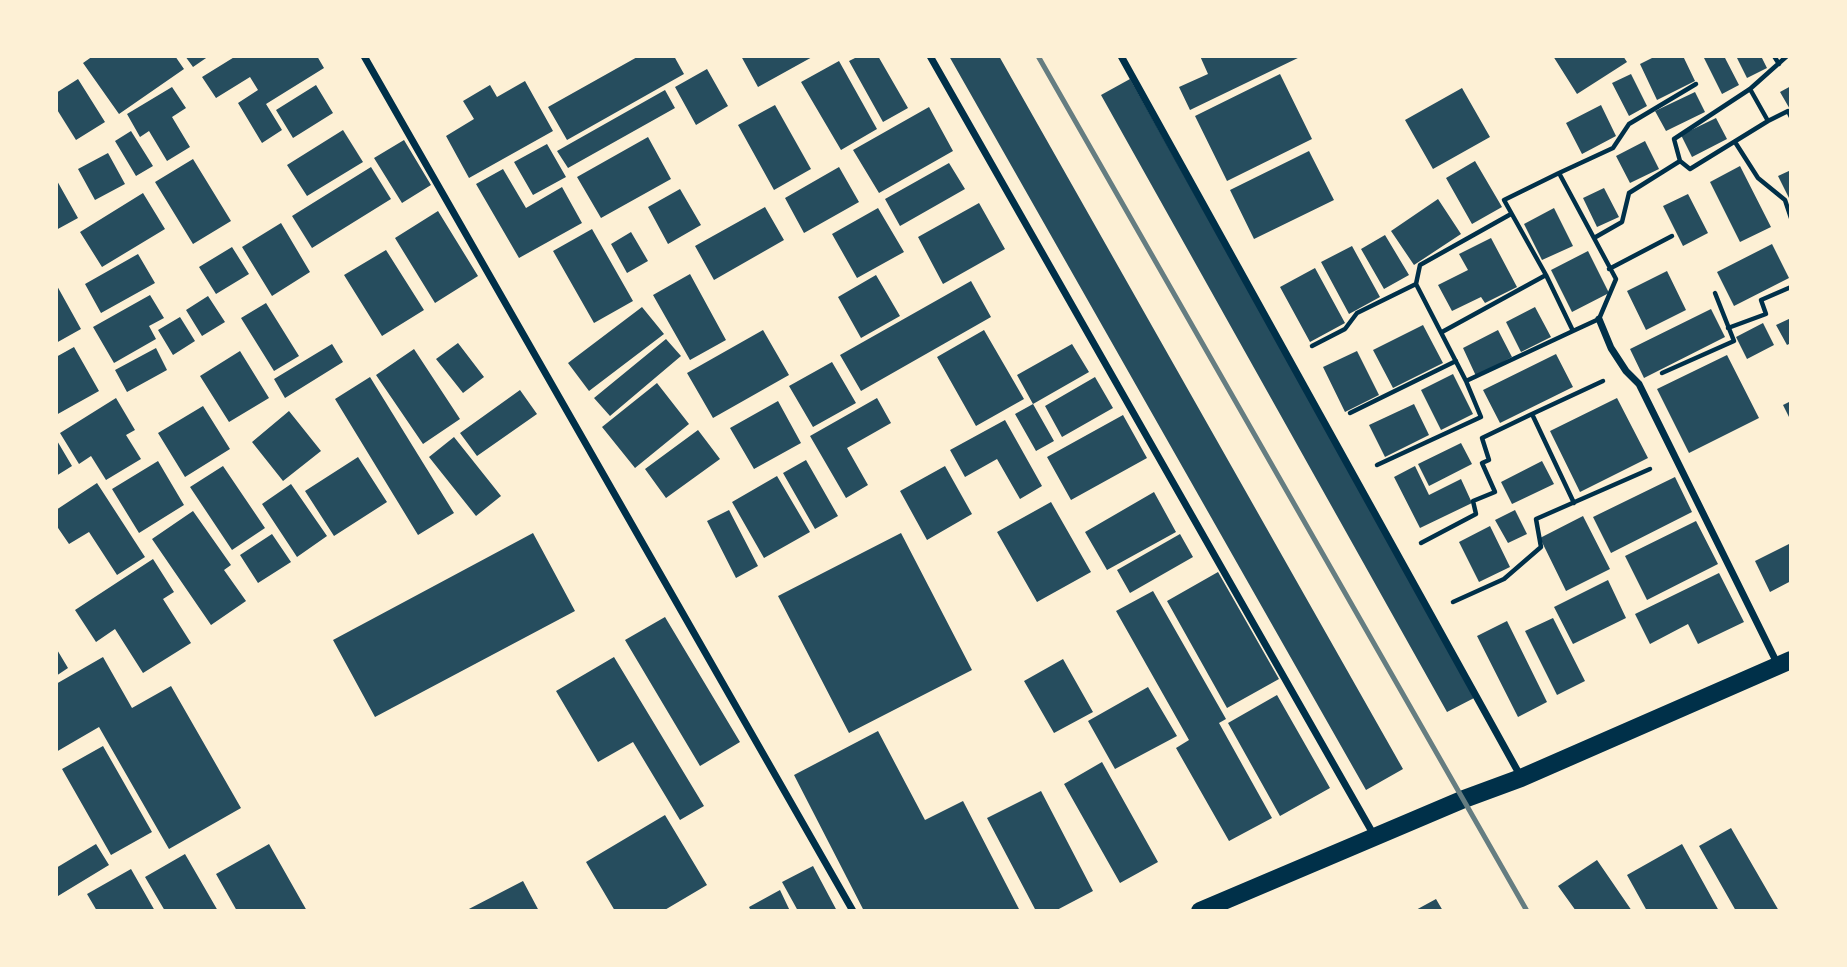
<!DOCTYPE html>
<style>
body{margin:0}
#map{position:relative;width:1847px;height:967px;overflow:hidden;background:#fdf0d5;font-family:"Archivo Narrow",sans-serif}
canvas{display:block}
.frame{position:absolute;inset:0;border:58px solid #fdf0d5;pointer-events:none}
</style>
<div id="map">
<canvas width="1847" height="967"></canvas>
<div class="frame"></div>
</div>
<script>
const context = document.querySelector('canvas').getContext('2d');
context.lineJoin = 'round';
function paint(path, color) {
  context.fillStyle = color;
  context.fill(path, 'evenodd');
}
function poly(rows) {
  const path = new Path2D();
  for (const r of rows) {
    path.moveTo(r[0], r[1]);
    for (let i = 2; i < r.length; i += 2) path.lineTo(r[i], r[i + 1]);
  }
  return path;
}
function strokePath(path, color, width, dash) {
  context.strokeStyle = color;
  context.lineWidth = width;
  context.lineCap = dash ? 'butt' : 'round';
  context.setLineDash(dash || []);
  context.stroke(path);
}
const building = poly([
 [93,56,175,56,184,69,119,114,83,63],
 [185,56,209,56,193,67],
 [236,56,317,56,324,68,266,104,282,130,262,143,238,103,258,90,250,77,216,98,202,77],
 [639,56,674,56,684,74,567,140,548,107],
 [741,56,814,56,758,87],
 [859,56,878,56,908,108,883,122,849,61],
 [949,56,999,56,1403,769,1366,790],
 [1200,56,1302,56,1190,110,1179,87,1208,74],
 [1553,56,1623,56,1627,62,1577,94],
 [1656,56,1683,56,1695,81,1657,100,1640,64],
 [1703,56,1724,56,1739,85,1722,94],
 [1736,56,1761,56,1767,68,1747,78],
 [839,61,877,129,841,150,801,82],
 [707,69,728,106,696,125,675,87],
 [1280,74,1312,139,1227,181,1195,116],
 [1631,74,1647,106,1629,116,1612,83],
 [78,79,105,122,76,140,56,108,56,93],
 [1130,79,1476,697,1447,712,1101,95],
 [525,81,553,131,469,178,446,136,474,119,463,101,490,85,497,97],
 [316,85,333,113,293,138,276,110],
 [1791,86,1791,111,1780,92],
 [172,87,186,108,172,117,190,147,167,161,149,131,140,137,127,114],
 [1462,88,1490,137,1433,169,1405,120],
 [665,90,675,108,568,168,557,151],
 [1695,92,1705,112,1666,131,1655,111],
 [775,105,811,169,774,190,738,125],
 [1601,105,1616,136,1582,154,1566,123],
 [929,107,953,151,879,193,853,150],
 [1716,118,1727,139,1692,157,1681,135],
 [343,130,363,162,307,196,287,165],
 [131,131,153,166,136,176,115,141],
 [648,137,671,179,601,218,577,177],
 [404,140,431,185,402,203,374,158],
 [1645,141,1659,169,1630,183,1616,156],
 [547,144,566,177,533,195,514,162],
 [1309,151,1334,200,1254,239,1230,190],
 [108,153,125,184,95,200,78,169],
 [193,159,231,221,193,244,155,182],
 [1475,161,1502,207,1472,224,1446,178],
 [949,163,965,189,900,226,885,199],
 [1740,166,1771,227,1740,242,1710,182],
 [371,167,391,199,312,248,292,216],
 [839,167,859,202,804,233,785,198],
 [503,169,526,208,562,187,582,223,519,258,476,184],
 [1791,170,1791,202,1778,176],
 [56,179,78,218,56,230],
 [1604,188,1619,217,1597,227,1583,198],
 [680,189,701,225,668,244,648,207],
 [143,193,165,229,102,267,80,232],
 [1688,194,1708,233,1683,246,1663,206],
 [1438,199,1461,234,1414,265,1391,231],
 [979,203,1005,249,943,284,918,237],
 [765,207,784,240,714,280,695,246],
 [878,208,904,252,857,278,832,234],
 [1554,208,1573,246,1542,260,1524,224],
 [438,211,478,276,435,303,395,238],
 [281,223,310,272,272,296,242,247],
 [592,229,633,301,594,323,553,251],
 [631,232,648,261,627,273,611,244],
 [1385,235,1409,275,1384,289,1361,249],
 [1491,238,1517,287,1485,303,1481,297,1452,311,1438,285,1468,270,1459,254],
 [1772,244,1789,278,1734,306,1717,272],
 [1352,246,1380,297,1349,314,1321,262],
 [232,247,249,274,216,294,199,267],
 [386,250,424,310,382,336,344,275],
 [1588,251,1609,293,1572,312,1551,270],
 [138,254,155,283,101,313,85,284],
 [1315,268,1345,323,1310,342,1280,287],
 [1667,271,1686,310,1646,330,1627,291],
 [690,274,726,340,690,360,653,295],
 [876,275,900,316,861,338,838,297],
 [971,281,991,317,861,391,840,355],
 [56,284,81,329,56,343],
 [150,295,164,318,149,326,156,339,114,363,93,327],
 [208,296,225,322,202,336,186,310],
 [266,303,299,356,274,371,241,318],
 [642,307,664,334,589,391,568,363],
 [1535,307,1551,337,1521,352,1506,322],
 [1711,309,1725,337,1644,378,1630,349],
 [180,317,195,341,173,355,158,330],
 [1791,318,1791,343,1787,345,1776,325],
 [1763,323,1774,345,1747,359,1736,337],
 [1423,325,1443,363,1393,388,1373,350],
 [763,330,789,375,713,418,687,373],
 [984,330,1024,399,976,426,937,357],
 [1498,330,1512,357,1476,376,1463,348],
 [666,339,681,356,610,416,594,398],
 [458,343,484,377,463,393,436,359],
 [332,344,343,362,285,398,274,379],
 [1072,344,1089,372,1033,404,1017,375],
 [74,347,99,391,56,415,56,357],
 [156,348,167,370,127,392,115,370],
 [414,349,460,419,423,444,376,375],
 [240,351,269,398,229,422,200,376],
 [1357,351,1379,395,1345,412,1323,367],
 [1556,354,1573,387,1500,423,1483,390],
 [1727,355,1759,418,1689,453,1657,389],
 [832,362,856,403,813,427,789,386],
 [1453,374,1473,414,1441,430,1421,390],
 [370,377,454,513,418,535,335,399],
 [1095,377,1113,408,1062,437,1045,406],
 [657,383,689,424,635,468,602,427],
 [520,390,537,414,477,456,460,433],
 [116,398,135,430,126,435,141,459,106,480,91,456,79,464,60,433],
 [877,398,891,423,847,448,868,485,846,498,810,436],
 [1617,398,1648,458,1580,492,1550,431],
 [778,401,801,443,754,469,730,428],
 [1791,401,1791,421,1783,405],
 [1033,404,1054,441,1036,451,1015,414],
 [1414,404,1429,435,1385,457,1369,425],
 [203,406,230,449,185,477,158,433],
 [289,411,321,451,283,481,252,442],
 [1123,415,1147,458,1071,500,1047,457],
 [1005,420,1042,486,1020,499,997,459,965,477,950,450],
 [698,430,720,459,666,498,645,469],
 [454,437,501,496,476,516,429,457],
 [56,439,72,466,56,476],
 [1461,443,1472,464,1429,486,1418,464],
 [358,457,387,502,334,536,305,491],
 [806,460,838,516,815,529,783,473],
 [158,461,184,505,139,533,112,489],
 [1542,461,1554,484,1512,504,1501,482],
 [223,466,265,528,232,550,190,487],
 [945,466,972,514,927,540,900,491],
 [1415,466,1429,495,1461,479,1472,503,1420,528,1394,477],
 [777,476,810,532,764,558,732,502],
 [1675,477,1692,512,1611,553,1593,517],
 [97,483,145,557,117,575,89,532,69,544,56,525,56,510],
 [291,484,327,536,297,557,262,504],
 [1154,492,1176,532,1107,570,1085,532],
 [1051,502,1091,572,1037,602,997,532],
 [729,510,758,566,736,578,707,521],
 [1515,510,1527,534,1508,543,1495,520],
 [193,511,231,565,224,570,246,601,211,625,152,539],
 [1583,516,1610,569,1566,591,1540,538],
 [1696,521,1718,564,1647,600,1625,556],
 [1490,526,1510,567,1479,582,1459,542],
 [533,533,575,611,375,717,333,640],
 [901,533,972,670,849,733,778,596],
 [272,534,291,562,258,583,240,555],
 [1180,534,1193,557,1130,593,1117,570],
 [1791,543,1791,581,1770,592,1755,561],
 [153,559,174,592,163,599,191,643,143,673,115,629,96,642,75,610],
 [1218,572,1279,679,1227,708,1167,601],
 [1719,573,1744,622,1698,644,1688,624,1650,644,1635,614],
 [1608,580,1626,618,1573,644,1554,607],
 [1153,591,1226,719,1219,723,1272,818,1229,841,1176,748,1189,740,1116,611],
 [665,617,740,742,700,766,625,640],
 [1553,618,1585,681,1557,695,1525,631],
 [1507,621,1547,702,1518,717,1477,636],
 [56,648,68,668,56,676],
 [103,657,132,708,171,686,241,808,169,849,99,727,56,752,56,684],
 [614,657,704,806,680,820,633,742,598,762,556,691],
 [1063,659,1093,712,1054,733,1024,681],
 [1148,687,1177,736,1115,769,1088,721],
 [1277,695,1330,788,1280,816,1228,723],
 [878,731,925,820,963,801,1020,911,864,911,794,775],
 [103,746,152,832,111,855,62,769],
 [1102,762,1158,862,1120,883,1064,784],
 [1041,791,1093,891,1055,911,1036,911,987,818],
 [665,815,707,885,663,911,615,911,586,862],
 [1731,828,1779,911,1736,911,1699,846],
 [96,844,109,865,58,896,56,892,56,868],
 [269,844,307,911,237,911,216,874],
 [1682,844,1719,911,1647,911,1627,875],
 [185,854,218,911,165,911,145,877],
 [1597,860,1632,911,1576,911,1558,886],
 [813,866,837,911,798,911,782,882],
 [131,869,155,911,97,911,87,894],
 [523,881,539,911,465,911],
 [780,890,790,911,751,911,749,907],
 [1436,899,1443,911,1414,911]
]);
const path = poly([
 [1774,56,1779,64],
 [1750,89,1768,121],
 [1735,142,1758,178,1785,200,1791,218],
 [1680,161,1690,169,1768,121,1788,111,1791,117],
 [1559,173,1616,279,1599,319,1573,331,1546,275,1504,200,1559,173],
 [1559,173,1613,148,1629,124,1696,84],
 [1594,238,1622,222,1629,193,1680,161,1674,139,1750,89,1787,56],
 [1609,269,1672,236],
 [1416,284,1466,381],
 [1728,328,1766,314,1761,300,1791,287],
 [1442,332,1546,275],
 [1312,346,1345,329,1357,313,1416,284,1420,265,1511,214],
 [1662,373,1734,341,1715,293],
 [1350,413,1456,361],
 [1377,465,1481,417,1466,381,1573,331],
 [1574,503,1532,414,1603,381],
 [1421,543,1476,514,1473,501,1495,492,1482,463,1489,460,1482,438,1532,414],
 [1453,602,1504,579,1541,547,1536,519,1650,469]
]);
const minor = poly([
 [364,56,853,911],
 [930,56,1375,837],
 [1121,56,1521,777],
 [1599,319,1611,348,1626,371,1639,384,1778,665]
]);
const primary = poly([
 [1200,911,1464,799,1521,778,1791,660]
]);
const rail = poly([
 [1038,56,1527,911]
]);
paint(building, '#264d5e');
strokePath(path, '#003049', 4.5);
strokePath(minor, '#003049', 7);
strokePath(primary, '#003049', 18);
strokePath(rail, '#657d81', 5);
</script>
